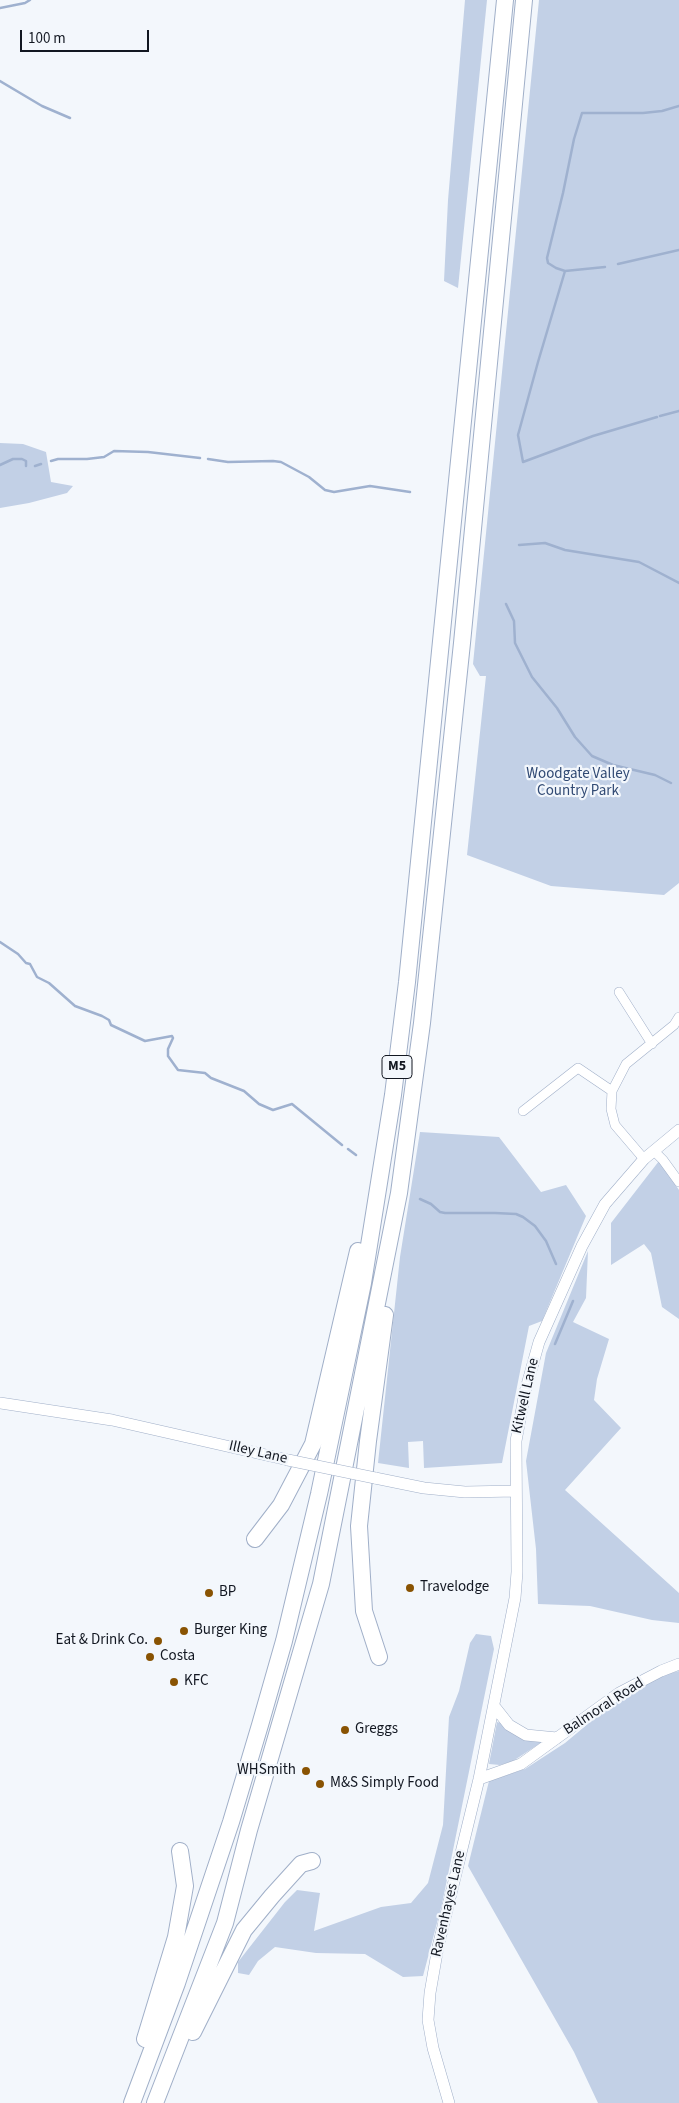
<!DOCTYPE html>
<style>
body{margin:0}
#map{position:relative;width:679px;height:2103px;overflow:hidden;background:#f3f7fc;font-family:"Source Sans 3",sans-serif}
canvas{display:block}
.scale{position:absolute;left:20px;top:30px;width:129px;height:22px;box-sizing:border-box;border:2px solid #121721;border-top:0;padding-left:6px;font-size:15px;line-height:18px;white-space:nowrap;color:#121721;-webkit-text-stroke:4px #f3f7fc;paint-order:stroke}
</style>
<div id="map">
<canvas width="679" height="2103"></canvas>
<div class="scale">100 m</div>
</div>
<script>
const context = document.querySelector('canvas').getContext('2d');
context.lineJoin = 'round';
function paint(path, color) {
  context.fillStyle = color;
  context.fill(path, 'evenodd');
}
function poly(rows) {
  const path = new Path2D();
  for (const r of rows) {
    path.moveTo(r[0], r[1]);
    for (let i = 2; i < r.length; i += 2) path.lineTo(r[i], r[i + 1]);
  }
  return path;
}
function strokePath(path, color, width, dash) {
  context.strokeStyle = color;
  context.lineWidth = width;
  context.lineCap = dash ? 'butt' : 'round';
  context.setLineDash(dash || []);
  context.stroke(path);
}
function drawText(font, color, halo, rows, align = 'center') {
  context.font = font + ' "Source Sans 3",sans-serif';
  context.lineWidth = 4.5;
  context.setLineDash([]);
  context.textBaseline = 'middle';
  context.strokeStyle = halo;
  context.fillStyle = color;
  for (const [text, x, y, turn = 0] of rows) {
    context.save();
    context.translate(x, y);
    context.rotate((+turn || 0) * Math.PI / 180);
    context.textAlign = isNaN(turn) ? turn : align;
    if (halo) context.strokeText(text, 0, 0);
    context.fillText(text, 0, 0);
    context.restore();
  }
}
const green = poly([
 [465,0,487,0,458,288,444,281,448,200],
 [539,0,679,0,679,883,664,895,551,886,467,855,486,676,480,676,473,664],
 [0,443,23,444,46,452,51,482,73,486,67,493,29,503,0,508],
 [420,1132,499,1137,541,1192,566,1185,586,1216,542,1321,529,1326,502,1463,424,1468,423,1441,408,1442,409,1468,378,1463,400,1257],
 [659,1161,679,1190,679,1319,662,1307,651,1253,644,1244,611,1265,611,1223],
 [588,1251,586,1298,573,1322,609,1339,597,1379,594,1400,621,1428,565,1490,679,1593,679,1623,652,1620,590,1606,538,1604,536,1549,526,1461,546,1353],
 [476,1634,491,1636,494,1649,442,1904,423,1976,403,1977,365,1954,316,1953,275,1947,258,1961,249,1975,238,1973,238,1962,285,1902,297,1890,320,1893,314,1931,381,1907,411,1903,428,1883,443,1825,449,1717,459,1691,470,1643],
 [679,1671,679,2103,598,2103,574,2052,468,1866,489,1781,525,1769,565,1743,619,1698,662,1675],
 [497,1722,504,1724,545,1740,513,1761,500,1765,489,1764]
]);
const stream = poly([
 [0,8,25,3,30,0],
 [0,81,42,106,70,118],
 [618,264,679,250],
 [605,267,565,271,538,362,518,435,523,462,593,436,657,417],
 [565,271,556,268,548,263,547,258,563,193,574,139,582,113,643,113,662,111,679,106],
 [660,416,679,411],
 [208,459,228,462,273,461,281,462,309,477,325,490,334,492,370,486,410,492],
 [51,461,58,459,87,459,104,457,114,451,148,452,200,458],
 [0,465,13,459,22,459,26,461,26,466],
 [35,466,41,464],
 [519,545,545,543,565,550,639,562,679,583],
 [506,604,514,621,515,643,532,677,557,708,575,737,592,756,613,765,655,775,671,783],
 [0,942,18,954,26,963,30,964,37,977,49,983,75,1006,102,1016,109,1020,111,1025,145,1041,172,1036,173,1038,168,1049,168,1056,178,1070,205,1073,211,1078,244,1091,259,1104,273,1110,292,1104,342,1145],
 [348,1149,356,1155],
 [420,1199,431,1204,440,1212,445,1213,495,1213,516,1214,523,1217,535,1226,546,1241,556,1264],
 [555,1344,573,1301]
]);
const minor = poly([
 [619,992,652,1044],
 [523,1111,578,1068,612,1091],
 [654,1151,663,1160,679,1182],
 [644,1159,615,1125,611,1109,612,1091,626,1064,674,1025,679,1017]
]);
const tertiary = poly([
 [0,1403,112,1420,288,1460],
 [375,1478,424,1488,465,1492,516,1491],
 [494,1706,509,1725,526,1735,557,1738],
 [479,1779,521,1764,619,1693,661,1671,679,1664],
 [449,2103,433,2048,428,2020,430,1993,438,1947,479,1779,515,1598,517,1572,516,1441,525,1392,539,1342,582,1246,605,1204,644,1159,679,1130]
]);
const motorway = poly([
 [255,1539,281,1505,313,1444,358,1251],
 [379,1657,364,1611,359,1526,368,1441,385,1315],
 [193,2032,244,1930,272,1896,301,1864,312,1861],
 [145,2039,176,1937,185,1886,180,1851],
 [132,2103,177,1983,231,1822,260,1725,284,1641,319,1494,363,1283,393,1095,407,982,505,0],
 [155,2103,225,1923,249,1830,321,1584,399,1193,422,1023,462,643,524,0]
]);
const tertiaryBridge = poly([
 [288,1460,375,1478]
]);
const markers = [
 [410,1588,5,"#895302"],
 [209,1593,5,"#895302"],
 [184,1631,5,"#895302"],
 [158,1641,5,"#895302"],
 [150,1657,5,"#895302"],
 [174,1682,5,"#895302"],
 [345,1730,5,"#895302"],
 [306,1771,5,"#895302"],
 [320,1784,5,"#895302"]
];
const shields = [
 [397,1067,30]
];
const shieldNames = [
 ["M5",397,1067]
];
const parkNames = [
 ["Woodgate Valley",578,775],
 ["Country Park",578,792]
];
const streetNames = [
 ["Kitwell Lane",526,1396,-77],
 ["Illey Lane",258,1453,13],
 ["Balmoral Road",604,1707,-33],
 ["Ravenhayes Lane",449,1904,-77]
];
const poiNames = [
 ["Travelodge",420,1588],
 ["BP",219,1593],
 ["Burger King",194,1631],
 ["Eat & Drink Co.",148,1641,"right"],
 ["Costa",160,1657],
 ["KFC",184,1682],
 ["Greggs",355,1730],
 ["WHSmith",296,1771,"right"],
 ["M&S Simply Food",330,1784]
];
paint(green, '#c2d0e6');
strokePath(stream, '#9fb1cf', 2.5);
strokePath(minor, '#a0afc8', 10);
strokePath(tertiary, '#a0afc8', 12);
strokePath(motorway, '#a0afc8', 18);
strokePath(minor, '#fff', 9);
strokePath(tertiary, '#fff', 11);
strokePath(motorway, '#fff', 16);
strokePath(tertiaryBridge, '#a0afc8', 12, []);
strokePath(tertiaryBridge, '#fff', 11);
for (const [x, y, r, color] of markers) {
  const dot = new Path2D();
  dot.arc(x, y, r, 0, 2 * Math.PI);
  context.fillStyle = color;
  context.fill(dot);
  strokePath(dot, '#f3f7fc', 2);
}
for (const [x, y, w] of shields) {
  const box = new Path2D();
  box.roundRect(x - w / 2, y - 11.5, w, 23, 4);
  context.fillStyle = '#f3f7fc';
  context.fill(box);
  strokePath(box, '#121721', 1);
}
drawText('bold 14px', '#121721', null, shieldNames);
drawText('15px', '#314a74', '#f3f7fc', parkNames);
drawText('15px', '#121721', '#f3f7fc', streetNames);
drawText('15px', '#121721', '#f3f7fc', poiNames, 'left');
</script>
